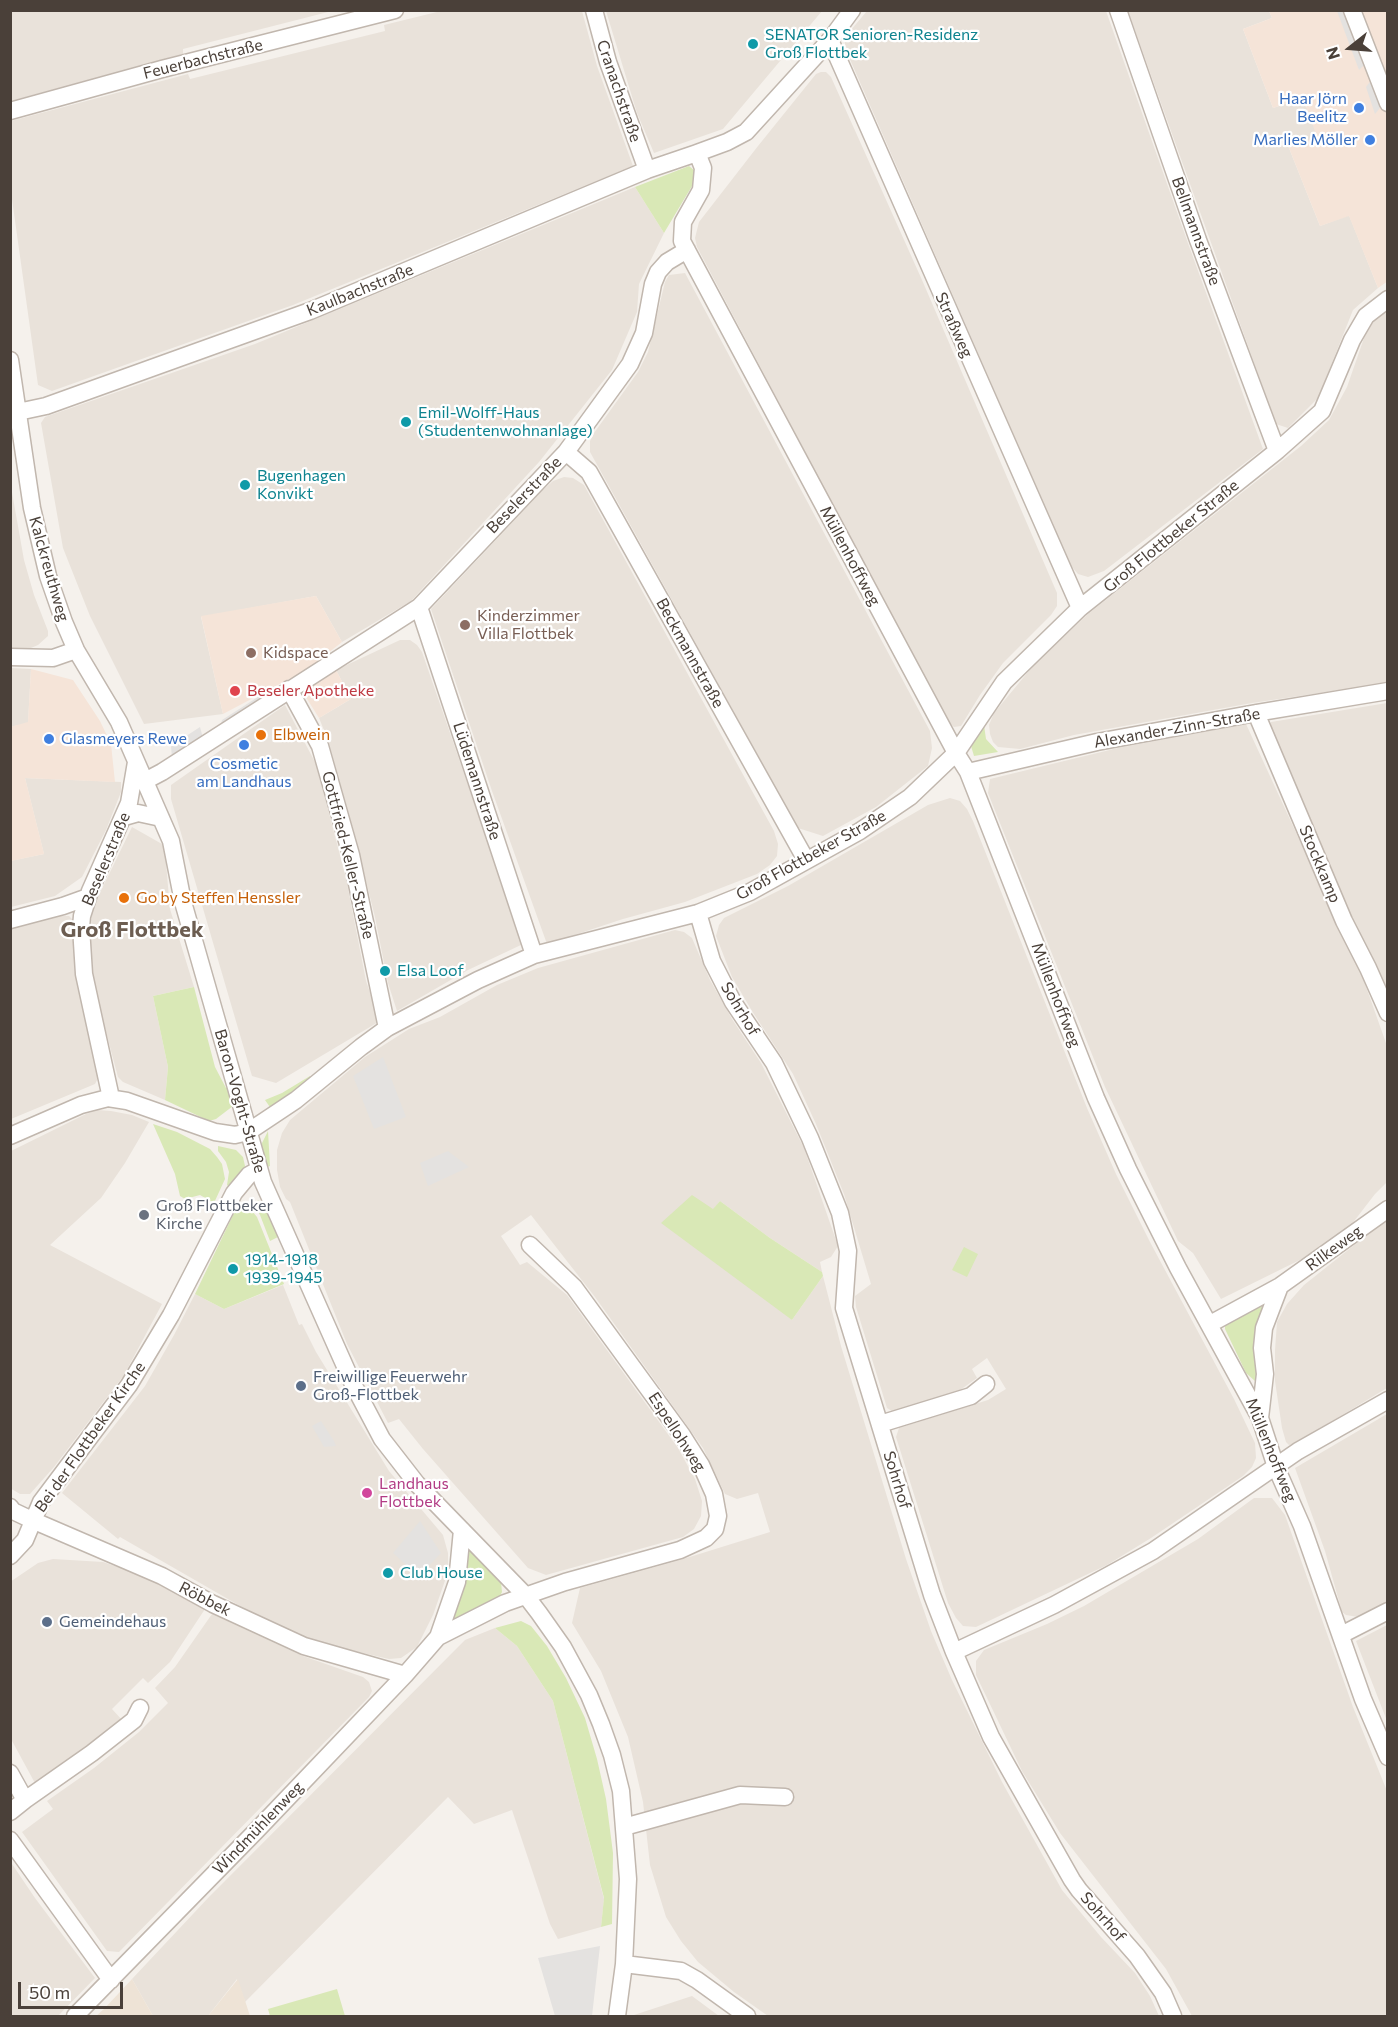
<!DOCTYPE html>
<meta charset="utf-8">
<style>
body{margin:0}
#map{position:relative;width:1398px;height:2027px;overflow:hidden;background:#f5f1ec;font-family:Commissioner,sans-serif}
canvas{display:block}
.frame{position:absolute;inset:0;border:12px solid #4a4039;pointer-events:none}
.north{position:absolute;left:1320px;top:18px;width:60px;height:60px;-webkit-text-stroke:4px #fff;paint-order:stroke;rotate:253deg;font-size:16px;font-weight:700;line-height:24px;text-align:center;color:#4a4039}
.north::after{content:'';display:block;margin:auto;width:21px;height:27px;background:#4a4039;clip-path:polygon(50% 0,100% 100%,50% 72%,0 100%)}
.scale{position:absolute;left:18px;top:1982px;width:105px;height:27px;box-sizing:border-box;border:3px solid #4a4039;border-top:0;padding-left:8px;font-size:18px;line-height:21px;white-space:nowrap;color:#4a4039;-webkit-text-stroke:4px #fff;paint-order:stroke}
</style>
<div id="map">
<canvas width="1398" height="2027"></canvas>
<div class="frame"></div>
<div class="north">N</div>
<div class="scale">50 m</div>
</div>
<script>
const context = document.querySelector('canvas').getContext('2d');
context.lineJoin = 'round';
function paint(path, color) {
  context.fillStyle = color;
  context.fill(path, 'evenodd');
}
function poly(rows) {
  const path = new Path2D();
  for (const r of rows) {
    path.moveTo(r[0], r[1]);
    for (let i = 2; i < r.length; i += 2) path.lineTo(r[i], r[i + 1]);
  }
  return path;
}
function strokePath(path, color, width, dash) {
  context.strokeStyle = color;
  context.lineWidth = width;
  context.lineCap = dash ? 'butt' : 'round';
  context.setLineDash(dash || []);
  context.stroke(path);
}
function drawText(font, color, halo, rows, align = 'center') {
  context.font = font + ' Commissioner,sans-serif';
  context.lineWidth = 4.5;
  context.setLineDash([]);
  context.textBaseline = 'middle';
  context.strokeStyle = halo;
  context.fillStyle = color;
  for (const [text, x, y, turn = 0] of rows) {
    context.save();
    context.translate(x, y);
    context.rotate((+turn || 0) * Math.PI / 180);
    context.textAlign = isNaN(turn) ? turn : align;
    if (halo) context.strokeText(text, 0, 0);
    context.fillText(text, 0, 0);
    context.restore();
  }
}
const residential = poly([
 [11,10,332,10,332,11,183,49,183,54,11,101],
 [441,11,582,11,597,66,633,166,293,305,52,391,38,385,11,192,11,121,188,74,190,79,385,31,384,25],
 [606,11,606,10,822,11,723,129,654,153,637,113],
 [867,11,1106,11,1189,246,1263,449,1104,571,1088,577,1078,574,1071,566,845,48,845,37],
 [1128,11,1269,11,1272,18,1243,29,1273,108,1303,98,1318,137,1289,148,1320,226,1349,215,1378,288,1353,310,1318,398,1288,428,1276,424],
 [821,72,826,72,831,77,922,280,1057,593,1057,606,1051,615,1003,663,980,695,961,726,954,727,947,721,697,247,695,238,699,222,758,146,816,74],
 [635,187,664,233,639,284,637,312,612,370,539,462,411,601,342,642,316,596,201,617,223,714,144,724,90,616,63,548,41,423,45,417,255,344],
 [685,273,930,731,932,748,928,766,876,807,823,836,798,828,590,452,590,441,594,433,638,372,648,352,665,282,669,275],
 [1387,309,1387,683,1252,703,1074,735,1020,749,998,747,993,742,990,734,989,725,994,713,1033,666,1088,614,1301,446,1329,420,1347,387,1364,338,1376,317],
 [564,477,573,478,584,485,774,831,778,844,777,856,770,865,757,874,685,902,623,919,547,944,492,791,431,609,543,490,553,481],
 [10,481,24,560,34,595,48,631,48,636,38,645,31,648,11,649],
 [400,640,410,640,417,645,422,652,523,944,468,970,397,1011,388,983,375,917,353,829,328,740,319,718,351,699,336,670],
 [11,668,31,669,28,723,11,727],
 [1387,703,1387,988,1366,945,1346,918,1270,731,1271,722],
 [285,705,316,764,346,878,366,981,380,1021,276,1083,252,1076,171,799,171,785],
 [1246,724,1363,978,1387,1046,1387,1182,1375,1194,1348,1229,1322,1249,1221,1299,1193,1253,1178,1241,1105,1087,988,793,990,779,1118,748],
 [25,778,121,782,121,792,106,830,82,877,55,896,11,907,10,861,44,854],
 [950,798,960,801,967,809,973,821,1087,1108,1116,1174,1150,1242,1234,1399,1255,1443,1256,1458,1252,1467,1243,1476,1151,1538,1107,1565,976,1627,963,1626,956,1618,948,1603,896,1437,899,1428,988,1400,1006,1389,987,1358,972,1369,977,1378,953,1395,895,1413,887,1408,856,1307,855,1296,871,1284,844,1194,816,1124,793,1074,752,1011,732,977,716,936,719,925,724,918,788,886,928,805],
 [132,827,162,844,165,852,170,909,194,987,153,996,168,1067,165,1100,123,1082,118,1077,93,983,88,941,93,907],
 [59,916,69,916,73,920,75,974,98,1078,95,1084,11,1119,10,929],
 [675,930,684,932,692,938,710,980,732,1019,761,1063,804,1148,838,1246,831,1257,820,1262,822,1272,770,1238,720,1201,713,1210,792,1320,823,1276,841,1346,906,1559,931,1631,952,1680,1002,1782,1062,1890,1101,1937,1135,1973,1150,1996,1159,2016,768,2016,734,1992,698,1962,681,1941,666,1917,650,1865,643,1802,628,1737,601,1671,572,1623,580,1588,680,1560,770,1532,758,1493,737,1499,725,1494,703,1448,595,1297,531,1215,501,1236,520,1265,527,1262,567,1295,678,1448,695,1479,702,1501,701,1516,694,1529,683,1537,546,1575,528,1568,423,1449,399,1419,388,1423,347,1344,290,1202,286,1199,280,1187,277,1170,277,1150,282,1133,290,1120,365,1057,409,1029,440,1017,497,985,538,968],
 [98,1110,111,1111,132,1115,149,1122,125,1163,101,1198,50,1245,162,1304,124,1375,54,1467,30,1494,20,1494,10,1488,11,1151,86,1114],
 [1387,1219,1387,1388,1294,1444,1289,1445,1286,1442,1282,1428,1275,1381,1275,1350,1277,1322,1287,1304,1304,1285],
 [283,1285,299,1325,302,1324,316,1352,389,1471,443,1535,448,1553,448,1572,433,1615,417,1647,401,1658,389,1659,307,1640,268,1622,120,1537,118,1539,62,1493,145,1386,174,1335,195,1294,224,1309],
 [1387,1414,1387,1601,1358,1617,1346,1615,1342,1612,1325,1551,1295,1468],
 [1254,1498,1272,1498,1285,1515,1353,1707,1387,1791,1387,2016,1192,2016,1166,1969,1060,1833,1022,1771,976,1675,976,1661,984,1650,1047,1624,1084,1606,1198,1539],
 [53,1559,103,1562,139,1574,205,1609,170,1662,148,1683,143,1678,112,1709,122,1720,36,1785,11,1739,10,1582,38,1563],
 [212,1614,303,1656,363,1677,369,1682,372,1691,369,1697,119,1952,107,1951,22,1832,53,1809,47,1801,94,1768,139,1732,168,1703,155,1688,175,1667],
 [1387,1625,1387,1721,1356,1641],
 [495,1628,517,1646,553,1701,604,1899,601,1927,558,1939,550,1924,512,1810,474,1824,448,1797,245,2002,237,1979,208,2016,153,2016,132,1979,208,1898,465,1640],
 [10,1861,35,1898,95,1978,58,2016,11,2016],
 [692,1996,719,2016,634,2016,634,2015]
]);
const commercial = poly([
 [1269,11,1387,11,1388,281,1378,288,1349,216,1320,226,1289,148,1317,137,1303,98,1273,108,1243,29,1272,18],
 [316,596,342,642,308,669,223,714,201,616],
 [31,669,73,680,100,721,111,744,115,782,25,778,44,854,11,861,10,727,28,722],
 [336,670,351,699,319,718,304,694,311,685,329,671]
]);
const education = poly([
 [132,1979,153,2016,96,2016,104,2009],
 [238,1979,250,2016,208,2016]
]);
const green = poly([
 [689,166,695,171,695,181,664,233,635,187],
 [984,725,986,739,998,752,974,756,971,746],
 [194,987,215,1067,226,1088,229,1088,233,1106,216,1119,209,1121,165,1100,168,1067,153,996],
 [310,1076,311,1078,272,1110,265,1100,282,1093],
 [153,1124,177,1132,210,1149,217,1157,222,1164,225,1179,214,1203,200,1195,185,1199,180,1196,175,1174],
 [268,1131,270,1166,265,1168,262,1155,262,1143],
 [218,1146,236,1150,243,1157,245,1166,244,1170,229,1187,227,1185,229,1172,226,1162,218,1151],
 [692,1195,713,1209,720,1201,770,1238,822,1272,823,1276,792,1320,661,1223],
 [258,1200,270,1215,280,1236,270,1241,260,1215,254,1206],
 [243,1204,246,1204,257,1217,284,1284,224,1309,195,1294,234,1213],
 [964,1247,978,1254,967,1277,952,1270],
 [1266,1303,1260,1379,1255,1381,1246,1373,1225,1329,1225,1323],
 [467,1547,501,1582,502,1592,499,1598,449,1624],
 [521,1621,531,1626,547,1646,566,1678,585,1718,597,1759,606,1799,613,1853,612,1924,601,1927,604,1898,553,1701,517,1646,495,1628],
 [337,1989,345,2016,270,2016,268,2009]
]);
const parking = poly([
 [1337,11,1347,11,1367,62,1359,70],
 [1373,78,1383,104,1375,114,1366,87],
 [261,695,265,700,220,728,222,720],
 [200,727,203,738,172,758,171,746],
 [383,1057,406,1117,374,1129,353,1076],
 [448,1151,469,1167,428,1186,420,1163],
 [321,1421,334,1441,336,1446,324,1447,312,1426],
 [420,1521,441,1553,426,1569,414,1572,393,1553],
 [600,1946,592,2016,555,2016,538,1958]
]);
const minor = poly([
 [594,10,608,62,647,170],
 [852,10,830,40,746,132,727,142,697,153,703,168,701,190,683,222,682,241,956,753,968,772,1096,1098,1128,1169,1178,1268,1260,1418,1276,1467,1302,1526,1363,1699,1388,1757],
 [1118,10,1198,240,1277,451],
 [1352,10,1388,103],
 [830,40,1080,608],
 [10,111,162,69,395,10],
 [10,360,32,508,48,576,64,622,76,650,119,722,171,841,183,902,263,1182,352,1382,382,1439,417,1484,526,1596,539,1613,563,1647,589,1695,601,1724,612,1755,621,1791,628,1879,624,1964,617,2016],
 [18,412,46,406,310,311,647,170,697,153],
 [566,452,589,472,806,860],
 [419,607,534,955],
 [10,657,53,658,76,650],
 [289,689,320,746,351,855,387,1028],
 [1256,713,1344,921,1368,968,1388,1013],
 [968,772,1097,742,1256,713,1388,691],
 [145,781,162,772,419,607,566,452,630,364,644,333,653,284,658,272,667,262,687,250],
 [124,817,138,813,161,818],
 [698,913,712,961,733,1002,774,1063,810,1138,840,1213,848,1251,844,1308,932,1595,954,1652,991,1737,1072,1880,1079,1890,1137,1956,1163,1993,1173,2016],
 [10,920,63,906,88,897],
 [111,1098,84,974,81,927,82,916,90,891,129,803,136,762],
 [10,1136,81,1105,108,1098,127,1101,215,1132,235,1135,248,1132,296,1100,361,1047,387,1028,478,980,534,955,698,913,750,892,860,831,910,797,956,753,1004,682,1080,608,1277,451,1322,411,1352,340,1366,316,1388,299],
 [1210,1324,1280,1286,1388,1209],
 [1260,1418,1265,1374,1262,1348,1264,1328,1280,1286],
 [880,1424,971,1396,986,1384],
 [10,1507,13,1511,32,1520,162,1576,213,1604,304,1646,405,1675],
 [10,1556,25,1540,41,1502,129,1385,171,1315,234,1193,249,1175,258,1170],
 [1341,1635,1388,1611],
 [438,1637,457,1582,462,1530],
 [954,1652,1054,1605,1153,1551,1298,1451,1388,1400],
 [10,1773,25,1800,10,1812],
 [25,1800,92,1753,134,1720,140,1708],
 [624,1827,740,1795,785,1797],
 [10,1840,111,1980],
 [624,1964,681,1971,697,1980,747,2016],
 [75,2016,257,1830,405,1675,438,1637,505,1603,565,1582,680,1550,706,1538,715,1529,718,1516,714,1494,701,1465,682,1435,574,1287,530,1245]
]);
const markers = [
 [753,44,6,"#0f9aa8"],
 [1359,108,6,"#3f7fe0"],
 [1370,140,6,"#3f7fe0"],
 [406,422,6,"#0f9aa8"],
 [245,485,6,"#0f9aa8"],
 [465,625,6,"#8d6e63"],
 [251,653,6,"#8d6e63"],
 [235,691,6,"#e0444e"],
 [261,735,6,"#e8710a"],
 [49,739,6,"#3f7fe0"],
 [244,745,6,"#3f7fe0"],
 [124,898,6,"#e8710a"],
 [385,971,6,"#0f9aa8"],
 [144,1215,6,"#6b7280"],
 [233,1269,6,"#0f9aa8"],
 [301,1386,6,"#5c6f8a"],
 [367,1493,6,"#d1479c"],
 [388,1573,6,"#0f9aa8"],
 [47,1622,6,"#5c6f8a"]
];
const cultureNames = [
 ["SENATOR Senioren-Residenz",765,35],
 ["Groß Flottbek",765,53],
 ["Emil-Wolff-Haus",418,413],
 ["(Studentenwohnanlage)",418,431],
 ["Bugenhagen",257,476],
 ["Konvikt",257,494],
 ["Elsa Loof",397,971],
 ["1914-1918",245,1260],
 ["1939-1945",245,1278],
 ["Club House",400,1573]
];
const streetNames = [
 ["Feuerbachstraße",203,59,-14],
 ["Cranachstraße",619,91,71],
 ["Bellmannstraße",1196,231,70],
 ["Kaulbachstraße",360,290,-22],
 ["Straßweg",954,325,66],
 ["Beselerstraße",524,495,-46],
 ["Groß Flottbeker Straße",1171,536,-39],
 ["Müllenhoffweg",850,556,62],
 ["Kalckreuthweg",49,569,74],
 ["Beckmannstraße",690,653,61],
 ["Alexander-Zinn-Straße",1177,728,-10],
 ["Lüdemannstraße",477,781,72],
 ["Gottfried-Keller-Straße",348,855,76],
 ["Groß Flottbeker Straße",811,855,-29],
 ["Beselerstraße",106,859,-67],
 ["Stockkamp",1320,864,67],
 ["Müllenhoffweg",1056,995,69],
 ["Sohrhof",740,1009,59],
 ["Baron-Voght-Straße",240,1101,74],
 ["Rilkeweg",1334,1248,-36],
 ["Espellohweg",677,1432,57],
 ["Bei der Flottbeker Kirche",90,1437,-55],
 ["Müllenhoffweg",1271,1450,68],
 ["Sohrhof",897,1480,73],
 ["Röbbek",205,1599,27],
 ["Windmühlenweg",258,1828,-46],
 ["Sohrhof",1103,1917,49]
];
const shopNames = [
 ["Haar Jörn",1347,99],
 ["Beelitz",1347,117],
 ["Marlies Möller",1358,140],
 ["Glasmeyers Rewe",61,739,"left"],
 ["Cosmetic",244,764,"center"],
 ["am Landhaus",244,782,"center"]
];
const educationNames = [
 ["Kinderzimmer",477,616],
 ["Villa Flottbek",477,634],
 ["Kidspace",263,653]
];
const healthNames = [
 ["Beseler Apotheke",247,691]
];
const foodNames = [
 ["Elbwein",273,735],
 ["Go by Steffen Henssler",136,898]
];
const worshipNames = [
 ["Groß Flottbeker",156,1206],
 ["Kirche",156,1224]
];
const serviceNames = [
 ["Freiwillige Feuerwehr",313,1377],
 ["Groß-Flottbek",313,1395],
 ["Gemeindehaus",59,1622]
];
const hotelNames = [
 ["Landhaus",379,1484],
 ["Flottbek",379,1502]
];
const districtNames = [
 ["Groß Flottbek",132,930]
];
paint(residential, '#e9e2da');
paint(commercial, '#f5e4d8');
paint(education, '#eee3d6');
paint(green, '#d9e8b6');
paint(parking, '#e4e2e0');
strokePath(minor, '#c1b7ae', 19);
strokePath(minor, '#fff', 16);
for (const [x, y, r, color] of markers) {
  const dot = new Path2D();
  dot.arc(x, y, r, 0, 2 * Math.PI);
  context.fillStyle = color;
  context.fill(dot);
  strokePath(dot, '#fff', 2);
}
drawText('16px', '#0d838f', '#fff', cultureNames, 'left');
drawText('16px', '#4a4039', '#fff', streetNames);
drawText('16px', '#366cbe', '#fff', shopNames, 'right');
drawText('16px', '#785e54', '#fff', educationNames, 'left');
drawText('16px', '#be3a42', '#fff', healthNames, 'left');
drawText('16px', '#c56008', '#fff', foodNames, 'left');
drawText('16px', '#5b616d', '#fff', worshipNames, 'left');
drawText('16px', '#4e5e75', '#fff', serviceNames, 'left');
drawText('16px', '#b23c85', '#fff', hotelNames, 'left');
drawText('bold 22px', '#6c5d51', '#fff', districtNames);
</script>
